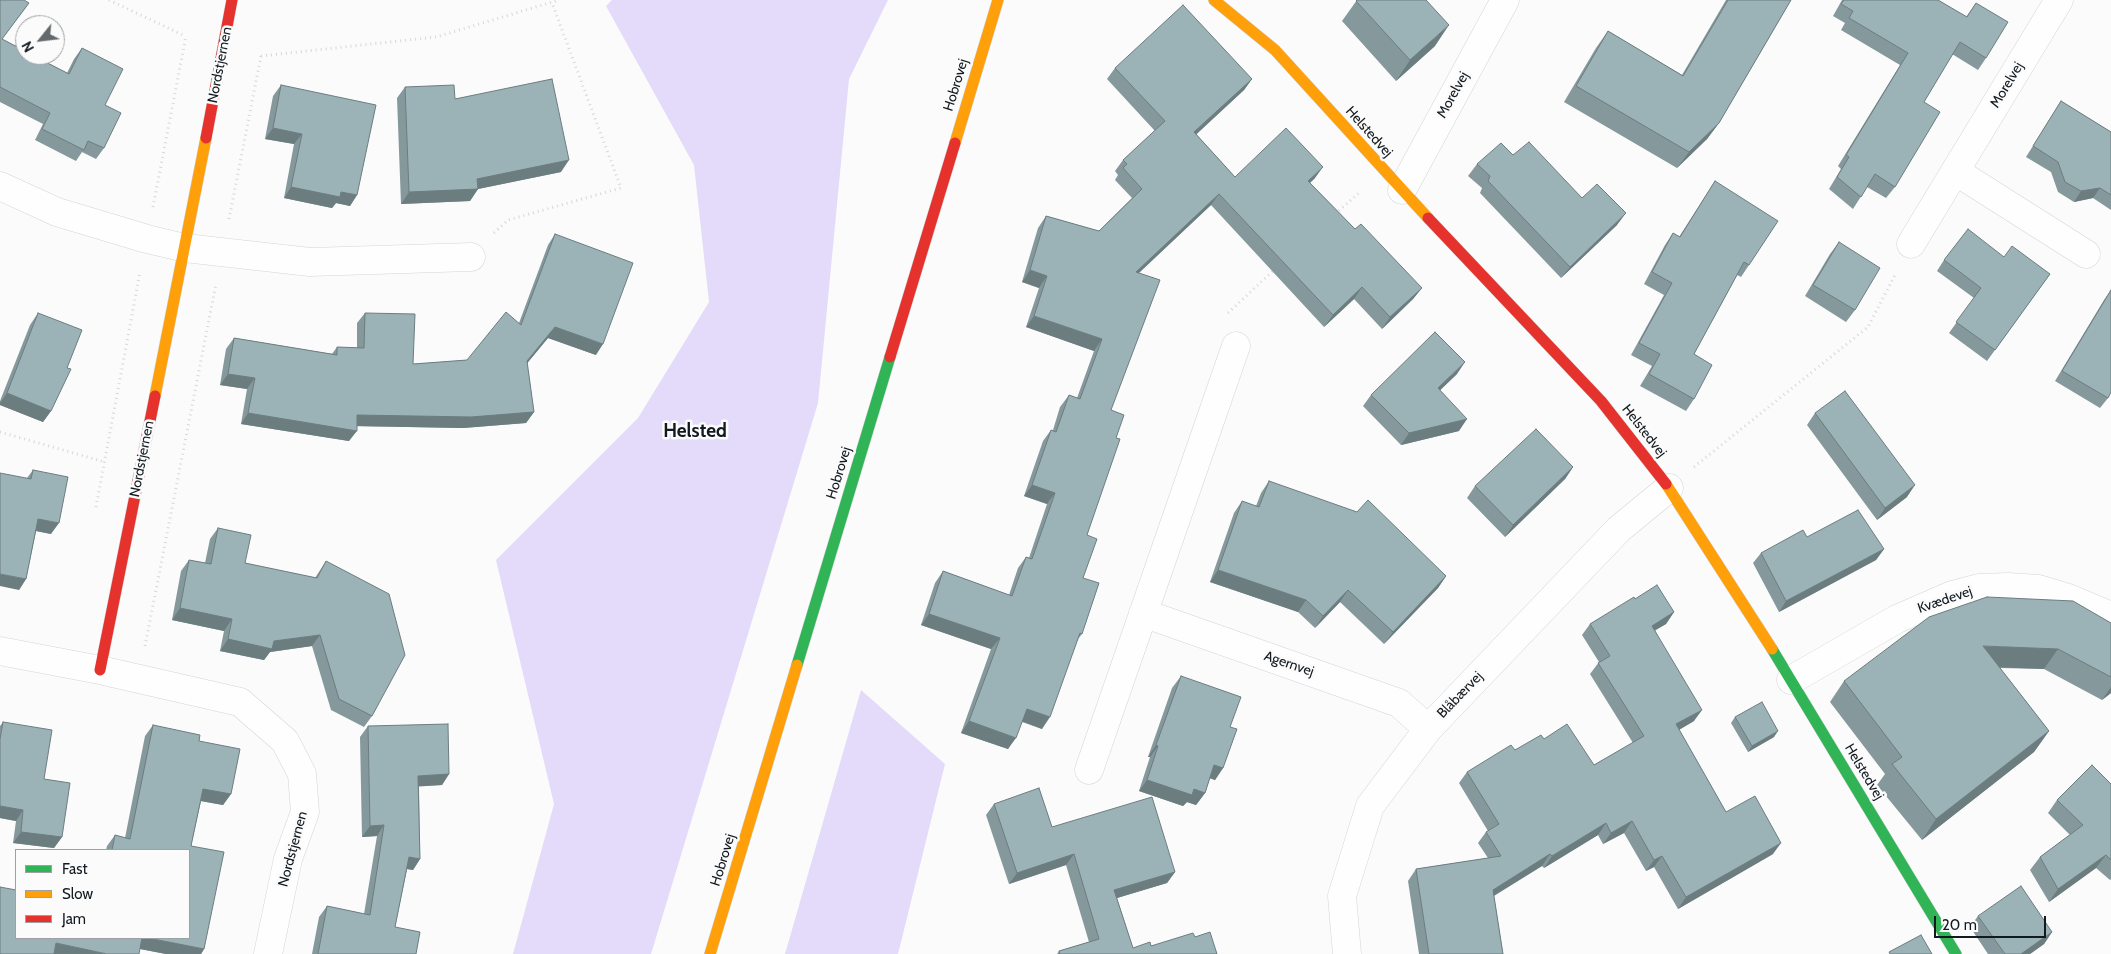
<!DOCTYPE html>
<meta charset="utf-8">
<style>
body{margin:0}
#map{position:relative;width:2111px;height:954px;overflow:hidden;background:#fbfbfb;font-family:Cabin,sans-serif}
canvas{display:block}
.legend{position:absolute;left:15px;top:849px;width:175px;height:90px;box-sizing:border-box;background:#fbfbfb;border:1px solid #9ea1a3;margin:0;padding:6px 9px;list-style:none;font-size:15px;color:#121a20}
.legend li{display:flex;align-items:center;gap:10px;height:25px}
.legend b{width:25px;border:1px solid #9ea1a3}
.north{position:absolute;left:15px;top:15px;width:50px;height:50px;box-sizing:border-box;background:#fbfbfb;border:1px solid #9ea1a3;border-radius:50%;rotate:241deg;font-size:14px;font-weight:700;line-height:20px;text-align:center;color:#121a20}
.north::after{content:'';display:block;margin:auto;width:18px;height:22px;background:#64696d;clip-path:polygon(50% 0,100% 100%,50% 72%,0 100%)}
.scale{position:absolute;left:1934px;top:916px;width:112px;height:22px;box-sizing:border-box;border:2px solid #121a20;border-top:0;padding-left:6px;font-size:15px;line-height:18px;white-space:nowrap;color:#121a20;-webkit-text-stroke:4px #fbfbfb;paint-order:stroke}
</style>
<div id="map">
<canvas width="2111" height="954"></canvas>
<ul class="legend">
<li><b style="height:6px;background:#30b455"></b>Fast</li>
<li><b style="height:6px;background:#ff9f0a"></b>Slow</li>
<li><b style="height:6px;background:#e5322d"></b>Jam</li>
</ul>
<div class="north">N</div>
<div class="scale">20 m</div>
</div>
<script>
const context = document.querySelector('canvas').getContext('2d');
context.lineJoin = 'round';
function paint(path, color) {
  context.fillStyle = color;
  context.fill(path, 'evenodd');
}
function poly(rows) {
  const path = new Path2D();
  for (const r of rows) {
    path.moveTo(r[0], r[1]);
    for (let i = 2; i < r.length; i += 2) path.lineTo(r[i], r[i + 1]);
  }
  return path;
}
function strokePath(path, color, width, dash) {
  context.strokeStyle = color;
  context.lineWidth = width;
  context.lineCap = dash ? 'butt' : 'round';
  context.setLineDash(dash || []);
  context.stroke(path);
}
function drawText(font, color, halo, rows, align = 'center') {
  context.font = font + ' Cabin,sans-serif';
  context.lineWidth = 5;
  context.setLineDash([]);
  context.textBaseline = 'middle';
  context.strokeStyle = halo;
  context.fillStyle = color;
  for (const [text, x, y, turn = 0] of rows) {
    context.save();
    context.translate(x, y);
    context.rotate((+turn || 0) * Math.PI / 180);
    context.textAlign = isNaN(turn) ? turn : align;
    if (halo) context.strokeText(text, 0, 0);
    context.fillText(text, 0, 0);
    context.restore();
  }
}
const green = poly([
 [612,0,888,0,849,79,818,403,651,954,513,954,554,804,496,560,638,418,709,302,694,165,606,6],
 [861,690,945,764,898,954,785,954]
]);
const path = poly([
 [109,0,185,36],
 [261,56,436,37,559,0],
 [153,207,186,36],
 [1335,214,1360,192],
 [229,219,261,56],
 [494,233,508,220,621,188,552,3],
 [1228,313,1275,269],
 [0,432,105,462],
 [1694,467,1868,327,1896,273],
 [96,507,140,272],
 [145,646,216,284]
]);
const street = poly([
 [1955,171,2086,254],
 [0,186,57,212,147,239,185,248,310,262,471,257],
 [1402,190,1505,0],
 [1911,244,2059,0],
 [1143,613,1399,703,1428,729],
 [0,651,100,670,240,702,285,741,302,774,305,812,288,859,268,954],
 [1791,680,1897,619,1952,595,1979,588,2008,587,2038,589,2068,598,2111,616],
 [1089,770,1236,346],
 [1347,954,1342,896,1370,806,1428,729,1619,529,1669,488]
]);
const fast = poly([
 [1772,649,1956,954],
 [797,665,890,357]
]);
const slow = poly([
 [1214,0,1275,50,1428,218],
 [955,143,998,0],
 [155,396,206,138],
 [1666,484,1772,649],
 [710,954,797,665]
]);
const jam = poly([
 [206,138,232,0],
 [1428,218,1601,401,1666,484],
 [890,357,955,143],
 [100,670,155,396]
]);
const wall = poly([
 [0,0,29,3,2,39,67,73,74,59,82,48,105,105,104,148,96,159,82,152,76,161,35,140,43,124,0,102],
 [1357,0,1435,46,1396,81,1342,21],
 [1726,0,1791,0,1719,123,1707,139,1677,168,1564,102,1596,48,1608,31,1682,75],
 [1842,0,1938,0,1966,17,1976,3,1986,58,1978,70,1952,54,1924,102,1895,187,1886,198,1867,187,1853,209,1829,189,1841,169,1838,166,1900,65,1841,30,1845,23,1833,16],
 [1115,68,1252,79,1244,90,1196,134,1235,177,1315,178,1310,183,1355,229,1422,288,1413,299,1382,329,1354,299,1324,327,1211,205,1139,273,1111,410,1116,438,1087,535,1083,578,1082,634,1078,639,1042,729,1022,722,1008,749,961,733,991,649,921,625,935,583,943,571,1009,595,1018,568,1026,557,1029,558,1047,504,1024,496,1043,441,1051,430,1053,430,1060,407,1069,395,1077,398,1094,351,1026,327,1039,288,1022,282,1038,228,1046,216,1099,231,1132,198,1115,180,1118,175,1115,171,1123,160,1155,131,1107,79],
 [281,85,357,195,350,206,336,203,332,208,284,198,294,144,265,139,273,96],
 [405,87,455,99,561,172,478,189,470,201,401,204,397,98],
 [2061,101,2111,132,2111,210,2093,198,2074,202,2058,192,2051,172,2026,157],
 [1513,155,1582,198,1617,225,1561,278,1480,193,1482,188,1468,176,1477,164],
 [1715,181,1749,265,1741,277,1737,275,1694,354,1694,399,1686,411,1640,386,1652,366,1631,355,1664,295,1644,284,1665,245,1673,233,1679,237],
 [555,234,596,355,548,338,527,363,534,412,526,423,463,428,357,426,349,441,241,424,247,389,220,385,226,349,234,338,332,354,337,347,357,348,357,323,365,313,413,364,467,360,519,323,548,245],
 [1839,242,1855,310,1846,322,1805,296,1830,254],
 [2004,257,2050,274,1987,361,1949,333,1974,298,1937,271,1944,260],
 [2111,290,2108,398,2100,408,2055,381,2104,300],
 [38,313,51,411,43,422,0,405,0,401,30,325],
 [1457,374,1440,390,1459,431,1401,445,1363,406,1371,395],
 [1815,413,1907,497,1877,520,1807,425],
 [1573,467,1565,479,1505,537,1467,498,1475,486],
 [33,470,51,534,36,531,26,579,19,590,27,478],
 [1269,481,1446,576,1438,588,1384,644,1340,602,1315,628,1298,612,1210,582,1234,513,1242,501,1256,506,1261,493],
 [218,528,245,563,315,578,326,561,372,716,364,727,331,710,312,646,270,652,264,660,220,651,224,631,172,620,181,571,189,560,205,563,210,539],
 [1807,537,1884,549,1876,560,1779,612,1753,563,1761,553],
 [1635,599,1674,612,1666,624,1655,630,1694,721,1679,730,1726,812,1773,854,1678,909,1654,867,1646,871,1624,833,1603,844,1598,835,1544,868,1542,866,1494,896,1503,954,1419,954,1408,881,1416,869,1488,858,1478,843,1486,832,1488,831,1459,783,1467,772,1515,750,1544,739,1594,765,1633,743,1590,674,1599,662,1582,635,1590,624],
 [2111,623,2111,693,2102,700,2044,669,2000,668,2049,731,2034,752,1922,840,1877,785,1885,774,1830,702,1844,681],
 [1181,676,1230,727,1223,768,1215,780,1210,778,1205,793,1196,805,1187,802,1183,806,1139,791,1150,757,1148,757,1172,688],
 [1735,717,1774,737,1748,752,1731,723],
 [3,722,44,779,62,837,54,848,13,843,16,821,0,818,0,726],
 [153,725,199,741,231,794,223,805,201,801,191,846,204,949,201,954,166,954,140,949,0,954,189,938,189,850,106,850,107,846,115,835,125,838,145,736],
 [368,726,449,774,442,785,419,786,420,859,413,870,407,869,395,927,416,954,312,954,319,917,327,906,364,914,377,836,362,837,360,737],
 [2111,784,2111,879,2110,880,2096,868,2049,902,2030,870,2040,857,2070,835,2048,813,2057,800],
 [994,804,1052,827,1175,872,1167,883,1117,898,1133,948,1151,946,1195,937,1217,954,1057,954,1059,951,1089,942,1066,865,1009,884,986,815],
 [1978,916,2052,932,2044,944,2030,954,1988,954,1970,927]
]);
const shadedWall = poly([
 [1449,25,1435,46,1396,81,1410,60],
 [1252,79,1244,90,1186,144,1194,132],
 [1719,123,1707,139,1677,168,1689,152],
 [273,128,302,134,294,144,265,139],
 [569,160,561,172,473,190,478,189,470,201,401,204,409,192],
 [1323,167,1315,178,1300,192,1308,181],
 [291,187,341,192,357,195,350,206,336,203,332,208,284,198],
 [2100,188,2093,198,2074,202,2081,191],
 [1219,194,1211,205,1128,283,1136,272],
 [1626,213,1617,225,1561,278,1570,267],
 [1030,270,1047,276,1039,288,1022,282],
 [1362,287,1354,299,1324,327,1333,315],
 [1422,288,1413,299,1382,329,1390,317],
 [1034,316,1102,339,1094,351,1026,327],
 [555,327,603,344,596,355,548,338,520,372,527,361],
 [1465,362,1457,374,1430,400,1438,388],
 [228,374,255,378,247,389,220,385],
 [7,393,51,411,43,422,0,405,0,403],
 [534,412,526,423,463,428,349,426,357,415],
 [248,413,357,431,349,441,241,424],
 [1467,419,1459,431,1401,445,1409,433],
 [1573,467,1565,479,1505,537,1513,525],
 [1032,485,1055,493,1047,504,1024,496],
 [1915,485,1907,497,1877,520,1885,508],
 [38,519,59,523,51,534,31,530],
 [1884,549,1876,560,1779,612,1786,601],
 [1218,570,1306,600,1298,612,1210,582],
 [0,574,26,579,19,590,0,586],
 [1446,576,1438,588,1384,644,1393,632],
 [1348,590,1340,602,1315,628,1323,616],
 [180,608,232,619,224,631,172,620],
 [1674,612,1666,624,1644,637,1652,626],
 [929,614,1000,638,991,649,921,625],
 [320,635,312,646,270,652,264,660,220,651,228,639,274,641],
 [1983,646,2058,649,2044,669,1969,666],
 [2111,687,2111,693,2102,700],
 [1027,709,1050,717,1042,729,1019,720],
 [1702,710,1694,721,1668,736,1676,724],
 [969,721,1016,738,1008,749,961,733],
 [1778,731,1774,737,1748,752,1752,746],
 [2049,731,2034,752,1922,840,1936,819],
 [1156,745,1158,746,1150,757,1148,757],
 [1214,765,1223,768,1215,780,1206,777],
 [449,774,442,785,411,787,418,776],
 [1147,780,1194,789,1205,793,1196,805,1187,802,1183,806,1139,791],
 [203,789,231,794,223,805,195,800],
 [0,806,23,810,16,821,0,818],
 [1632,821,1624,833,1603,844,1611,833],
 [1606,823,1598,835,1544,868,1552,856],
 [384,825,377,836,362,837,370,826],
 [21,832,62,837,54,848,13,843],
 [1781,843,1773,854,1678,909,1686,897],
 [1074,854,1066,865,1009,884,1017,873],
 [1550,854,1542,866,1485,901,1493,890],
 [2106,855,2096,868,2049,902,2058,889],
 [1662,856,1654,867,1646,871,1654,860],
 [409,857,420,859,413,870,401,868],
 [1175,872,1167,883,1107,901,1114,890],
 [2052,932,2044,944,2030,954,2021,954],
 [142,938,148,938,204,949,201,954,166,954,135,948],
 [56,943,107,954,49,954]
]);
const building = poly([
 [0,0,24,0,29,3,2,39,25,51,25,55,32,55,69,74,82,48,123,69,105,105,121,113,104,148,88,141,84,150,42,129,50,113,0,87,0,0],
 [1357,0,1426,0,1449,25,1410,60,1356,1,1357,0],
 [1728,0,1791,0,1719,123,1689,152,1576,86,1608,31,1683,76,1728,0],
 [1844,0,1938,0,1967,17,1976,3,2008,22,1986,58,1960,42,1924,102,1940,112,1895,187,1875,174,1861,197,1837,177,1849,157,1846,155,1908,53,1849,18,1853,11,1841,4,1844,0],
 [1183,5,1252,79,1194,132,1235,177,1286,128,1323,167,1308,181,1355,229,1361,224,1422,288,1390,317,1362,287,1333,315,1219,194,1136,272,1160,280,1111,410,1124,415,1116,438,1120,439,1087,535,1097,539,1083,578,1099,583,1082,634,1080,633,1050,717,1027,709,1016,738,969,721,1000,638,929,614,943,571,1012,596,1026,557,1032,559,1055,493,1032,485,1051,430,1056,432,1069,395,1080,399,1102,339,1034,316,1047,276,1030,270,1046,216,1099,231,1142,189,1123,168,1127,164,1123,160,1165,121,1115,68,1183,5],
 [552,79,569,160,477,179,478,189,409,192,405,87,454,85,455,99,552,79],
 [281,85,376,105,357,195,341,192,340,197,291,187,302,134,273,128,281,85],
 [2061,101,2111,132,2111,195,2100,188,2081,191,2065,182,2058,162,2033,146,2061,101],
 [1529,142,1582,198,1597,184,1626,213,1570,267,1488,181,1490,176,1477,164,1501,143,1513,155,1529,142],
 [1715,181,1778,221,1749,265,1744,262,1694,354,1712,365,1694,399,1649,374,1660,354,1639,343,1672,283,1652,272,1673,233,1680,237,1715,181],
 [1968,229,2004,257,2012,246,2050,274,1995,350,1956,322,1981,288,1944,260,1968,229],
 [555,234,633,263,603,344,555,327,527,361,534,412,471,417,357,415,357,431,248,413,255,378,228,374,234,338,337,355,337,347,364,348,365,313,415,314,413,364,467,360,506,312,521,325,555,234],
 [1839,242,1880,268,1855,310,1813,285,1839,242],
 [2111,290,2111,392,2108,398,2062,371,2111,290],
 [38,313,82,330,67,368,71,369,51,411,7,393,38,313],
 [1435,332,1465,362,1438,388,1467,419,1409,433,1371,395,1435,332],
 [1845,391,1915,485,1885,508,1815,413,1845,391],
 [1536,429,1573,467,1513,525,1475,486,1536,429],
 [33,470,68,477,59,523,38,519,26,579,0,574,0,473,31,479,33,470],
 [1269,481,1357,512,1368,500,1446,576,1393,632,1348,590,1323,616,1306,600,1218,570,1242,501,1259,507,1269,481],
 [1858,510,1884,549,1786,601,1761,553,1803,530,1807,537,1858,510],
 [218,528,251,535,245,563,317,578,326,561,389,594,405,655,372,716,339,699,320,635,274,641,272,649,228,639,232,619,180,608,189,560,211,564,218,528],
 [1657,585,1674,612,1652,626,1702,710,1676,724,1726,812,1755,796,1781,843,1686,897,1662,856,1654,860,1632,821,1611,833,1606,823,1552,856,1550,854,1493,890,1503,954,1429,954,1416,869,1501,856,1486,832,1499,824,1467,772,1511,745,1515,750,1541,735,1544,739,1567,724,1594,765,1644,736,1598,663,1610,656,1590,624,1634,597,1635,599,1657,585],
 [1987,597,2073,601,2111,623,2111,677,2058,649,1983,646,2049,731,1936,819,1892,764,1902,757,1844,681,1929,617,1987,597],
 [1181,676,1241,697,1230,727,1237,729,1223,768,1214,765,1205,793,1194,789,1192,795,1147,780,1158,746,1156,745,1181,676],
 [1762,702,1778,731,1752,746,1735,717,1762,702],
 [3,722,52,730,44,779,70,783,62,837,21,832,23,810,0,806,0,739,3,722],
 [448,724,449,774,418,776,420,859,409,857,395,927,420,932,416,954,318,954,327,906,370,915,384,825,370,826,368,726,448,724],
 [153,725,200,735,199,741,240,749,231,794,203,789,191,846,224,852,204,949,148,938,189,938,189,850,112,850,115,835,130,839,153,725],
 [2092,765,2111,784,2111,860,2106,855,2058,889,2040,857,2083,825,2057,800,2092,765],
 [1039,788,1052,827,1152,797,1175,872,1114,890,1133,948,1150,942,1151,946,1193,933,1195,937,1210,932,1217,954,1060,954,1059,951,1099,939,1074,854,1017,873,994,804,1039,788],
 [2021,886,2052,932,2021,954,2005,954,1978,916,2021,886],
 [0,887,16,890,16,938,142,938,139,954,107,954,56,943,54,954,0,954,0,887],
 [1921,935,1932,954,1890,954,1889,952,1921,935]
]);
const streetNames = [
 ["Nordstjernen",220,65,-79],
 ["Hobrovej",956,85,-73],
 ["Morelvej",2007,85,-59],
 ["Morelvej",1453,95,-61],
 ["Helstedvej",1369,132,48],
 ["Helstedvej",1644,431,52],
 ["Nordstjernen",142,459,-79],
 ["Hobrovej",839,473,-73],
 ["Kvædevej",1945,600,-19],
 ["Agernvej",1289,664,19],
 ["Blåbærvej",1460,695,-46],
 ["Helstedvej",1864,772,59],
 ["Nordstjernen",293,849,-75],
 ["Hobrovej",723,860,-73]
];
const districtNames = [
 ["Helsted",695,431]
];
paint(green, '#e3dbf9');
strokePath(street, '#d1d5d8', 29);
strokePath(fast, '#d1d5d8', 12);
strokePath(slow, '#d1d5d8', 12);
strokePath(jam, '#d1d5d8', 12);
strokePath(path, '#d6d7d7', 3, [1, 4]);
strokePath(street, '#fefefe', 28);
strokePath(fast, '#30b455', 11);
strokePath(slow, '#ff9f0a', 11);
strokePath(jam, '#e5322d', 11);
paint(wall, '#85999d');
paint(shadedWall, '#6c7d80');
paint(building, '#9bb2b7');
strokePath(building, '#6c7d80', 1);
drawText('14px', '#121a20', '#fbfbfb', streetNames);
drawText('bold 19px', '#121a20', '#fbfbfb', districtNames);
</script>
